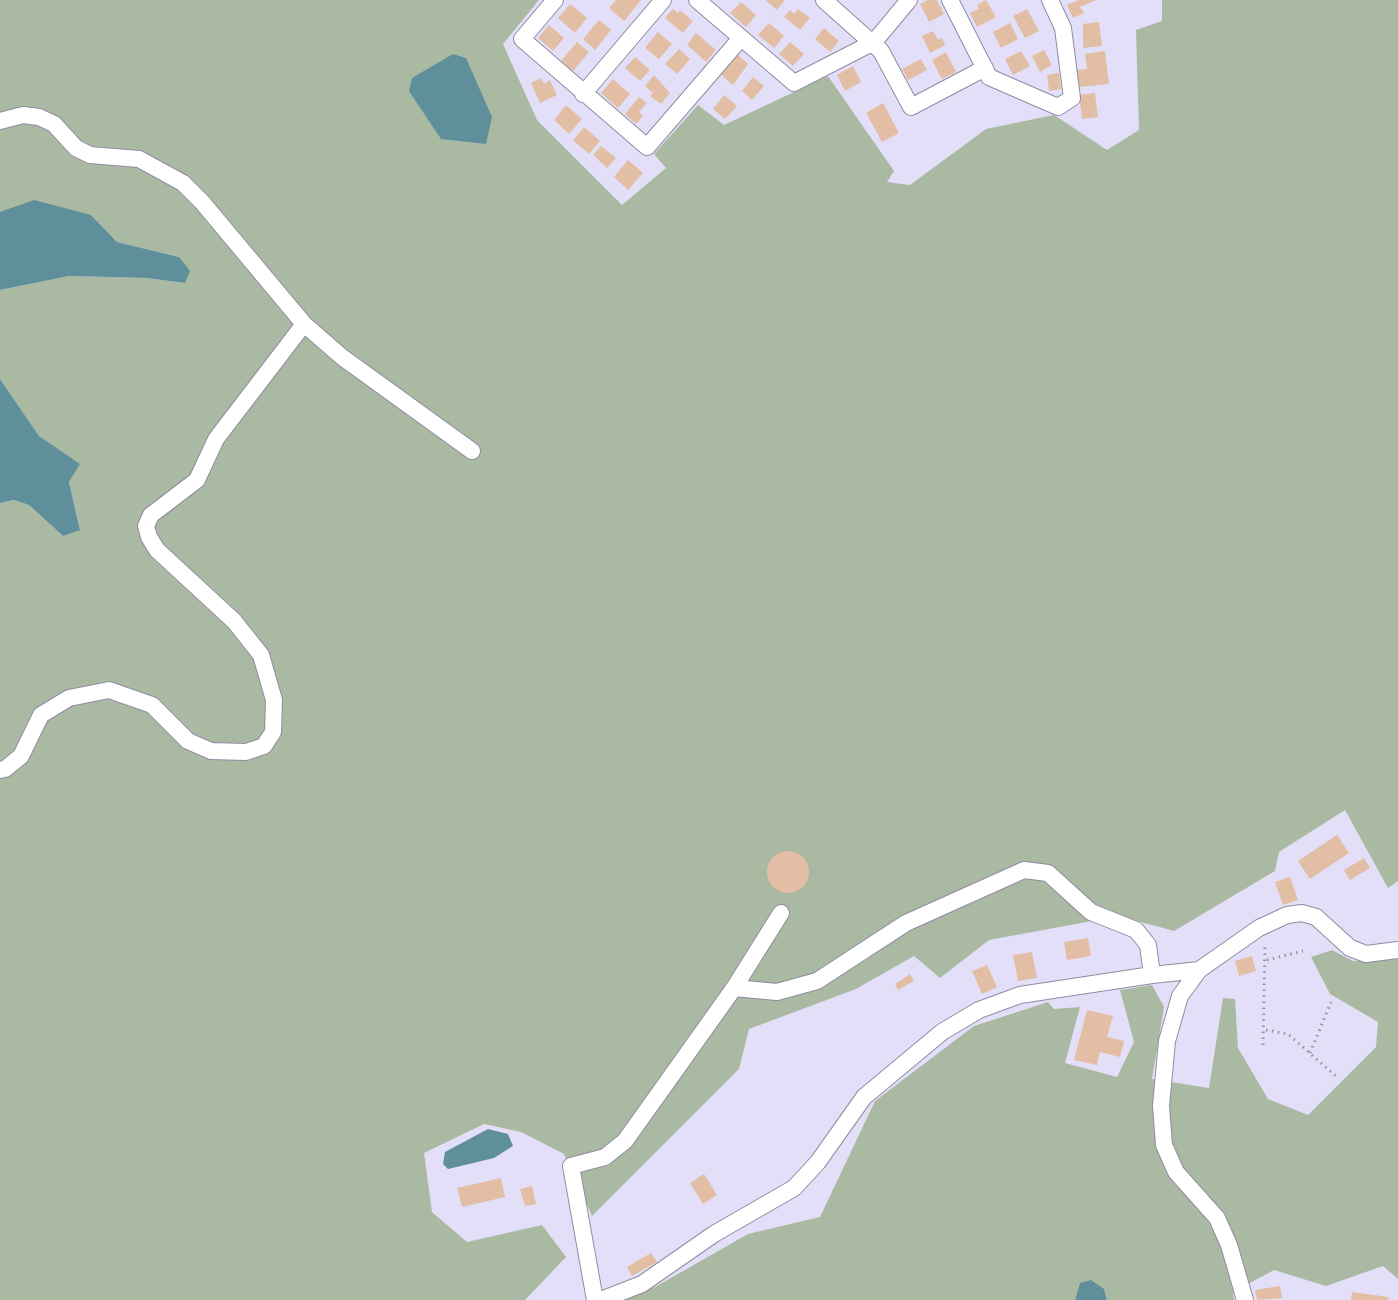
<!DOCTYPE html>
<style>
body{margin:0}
canvas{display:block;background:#e4dff8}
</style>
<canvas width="1398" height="1300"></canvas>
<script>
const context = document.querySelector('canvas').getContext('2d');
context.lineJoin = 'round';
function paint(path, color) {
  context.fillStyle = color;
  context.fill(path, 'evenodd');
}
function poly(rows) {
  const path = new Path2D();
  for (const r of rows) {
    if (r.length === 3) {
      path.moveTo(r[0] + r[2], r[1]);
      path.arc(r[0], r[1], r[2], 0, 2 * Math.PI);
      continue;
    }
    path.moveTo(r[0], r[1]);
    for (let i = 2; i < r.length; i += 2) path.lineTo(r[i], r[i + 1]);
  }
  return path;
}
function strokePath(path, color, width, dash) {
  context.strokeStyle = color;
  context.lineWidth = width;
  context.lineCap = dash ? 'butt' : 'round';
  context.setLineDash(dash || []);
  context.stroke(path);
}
const green = poly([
 [0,0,539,0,503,44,537,120,622,205,666,168,654,154,698,105,724,125,828,76,894,171,887,182,910,185,986,129,1054,115,1107,150,1139,130,1136,30,1162,21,1162,0,1398,0,1398,881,1388,888,1345,810,1279,852,1275,871,1174,931,1119,916,989,940,940,978,914,956,856,989,749,1029,739,1069,592,1216,564,1154,521,1132,484,1124,424,1153,432,1212,467,1242,542,1225,566,1257,525,1300,0,1300,0,503,14,500,29,505,63,536,80,529,69,482,79,464,39,436,0,379,0,290,69,276,146,278,185,283,179,257,117,242,91,215,0,212],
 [1332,950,1353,961,1398,957,1398,1279,1383,1266,1326,1286,1274,1270,1233,1292,1234,1300,1107,1300,1104,1289,1080,1283,1075,1300,620,1300,655,1287,748,1234,820,1217,875,1101,974,1026,1048,1002,1054,1009,1080,1007,1065,1063,1117,1077,1134,1042,1120,990,1152,985,1164,1007,1152,1079,1209,1088,1223,998,1235,999,1238,1048,1268,1099,1308,1115,1376,1047,1378,1022,1330,994,1311,957]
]);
const water = poly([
 [453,54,466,58,492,117,486,144,441,139,409,91,412,78],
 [34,200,91,215,117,242,179,257,190,271,185,283,146,278,69,276,0,290,0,212],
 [0,379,39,436,80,464,69,482,80,530,63,536,29,505,14,500,0,503],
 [488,1129,508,1134,513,1146,494,1158,448,1169,443,1164,445,1152],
 [1091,1280,1104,1289,1107,1300,1075,1300,1080,1283]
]);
const building = poly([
 [616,0,641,0,624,21,609,8],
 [765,0,785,0,777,10],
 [928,0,937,0,944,14,929,22,920,4],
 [986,0,996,17,977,27,970,13,979,9,977,5],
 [1078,0,1096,0,1080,7,1084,13,1073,18,1067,5],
 [741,2,756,15,746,27,730,13],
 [570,4,587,18,575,33,558,18],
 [673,9,678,13,680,10,693,21,683,33,665,18],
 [798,9,810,18,800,30,784,17,790,10,794,14],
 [1027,9,1039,31,1025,38,1013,16],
 [599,20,611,30,595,50,583,39],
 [1099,22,1102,46,1083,48,1083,24],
 [769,23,784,36,774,48,758,35],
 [1010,23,1018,39,1001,48,993,32],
 [549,25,564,38,553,51,538,38],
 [824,28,839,41,830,52,815,39],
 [933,31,938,40,942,38,945,45,930,53,922,36],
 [658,32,672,44,659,59,645,48],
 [696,33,716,50,706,62,687,45],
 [577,42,589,52,573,71,561,61],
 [790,42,804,54,793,66,779,54],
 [679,49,690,59,677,74,665,64],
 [1044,50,1052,65,1040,72,1032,56],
 [1021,51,1030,66,1013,75,1005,59],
 [1105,51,1109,84,1079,87,1077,70,1087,69,1085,54],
 [946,52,956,72,942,79,932,60],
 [738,55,748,64,733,85,720,74],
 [635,57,650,70,640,81,625,68],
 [921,59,927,70,908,80,902,69],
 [853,66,861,82,845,91,837,75],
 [1059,73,1061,89,1049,91,1047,75],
 [654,75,670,93,661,104,650,96,653,93,645,86],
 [753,77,764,86,752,100,742,91],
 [541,78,544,84,550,80,557,95,540,103,531,83],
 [613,79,630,94,618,108,601,93],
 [1095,93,1098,117,1082,119,1079,95],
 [724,95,737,106,725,119,713,109],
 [639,97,647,103,639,112,643,116,636,124,625,114],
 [883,103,899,133,882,142,866,113],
 [566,105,582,119,569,134,554,120],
 [584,127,600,141,589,154,573,140],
 [601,146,616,158,607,168,593,155],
 [628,160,643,173,628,190,614,177],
 [1337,835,1349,853,1310,879,1298,861],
 [788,872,21],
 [1364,858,1370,868,1350,880,1344,870],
 [1290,877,1298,900,1283,905,1275,882],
 [1088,938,1091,956,1067,960,1064,942],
 [1032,952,1037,978,1018,981,1013,955],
 [1252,956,1256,971,1239,976,1235,961],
 [987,965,997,987,982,994,972,971],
 [910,974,914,981,898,990,895,984],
 [1087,1010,1113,1016,1107,1037,1124,1041,1120,1057,1100,1052,1097,1065,1074,1060],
 [704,1174,717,1195,703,1204,690,1183],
 [501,1178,505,1197,462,1207,457,1188],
 [532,1186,536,1204,525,1206,520,1189],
 [651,1253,657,1262,632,1276,627,1267],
 [1280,1286,1282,1298,1257,1300,1255,1290],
 [1352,1292,1389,1297,1388,1300,1351,1300]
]);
const path = poly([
 [1267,960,1303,951],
 [1266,1030,1288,1034,1338,1078],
 [1263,1045,1265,944],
 [1310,1053,1331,1002]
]);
const minor = poly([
 [555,0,522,39,647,147,741,38],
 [697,0,794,83,874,42,909,0],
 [824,0,881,51,911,107,985,68],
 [950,0,989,77,1058,107,1072,98,1063,28,1050,0],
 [583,94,663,0],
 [0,121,23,115,39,117,54,124,76,148,90,155,139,159,183,183,202,202,304,324,342,357,472,451],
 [0,770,5,769,21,756,41,715,69,698,109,690,152,705,188,741,211,751,246,752,264,746,273,732,274,700,261,655,234,621,157,550,149,537,146,526,151,515,197,480,216,439,304,324],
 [734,988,777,992,817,981,906,923,1024,870,1048,873,1091,912,1136,930,1148,945,1152,975],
 [595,1300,571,1166,605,1157,625,1141,734,988,781,913],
 [601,1300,642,1284,714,1234,794,1188,818,1162,864,1097,942,1032,979,1010,1020,995,1152,975,1199,970],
 [1245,1300,1229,1245,1217,1218,1176,1172,1164,1145,1161,1106,1167,1041,1180,996,1199,970,1259,928,1287,915,1302,913,1316,917,1350,948,1366,954,1398,950]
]);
paint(green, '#aabaa2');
paint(water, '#5f8f9a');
paint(building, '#e2bea5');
strokePath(minor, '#908ba2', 18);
strokePath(path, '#9693a5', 3, [1.5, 4.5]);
strokePath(minor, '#fff', 16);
</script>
